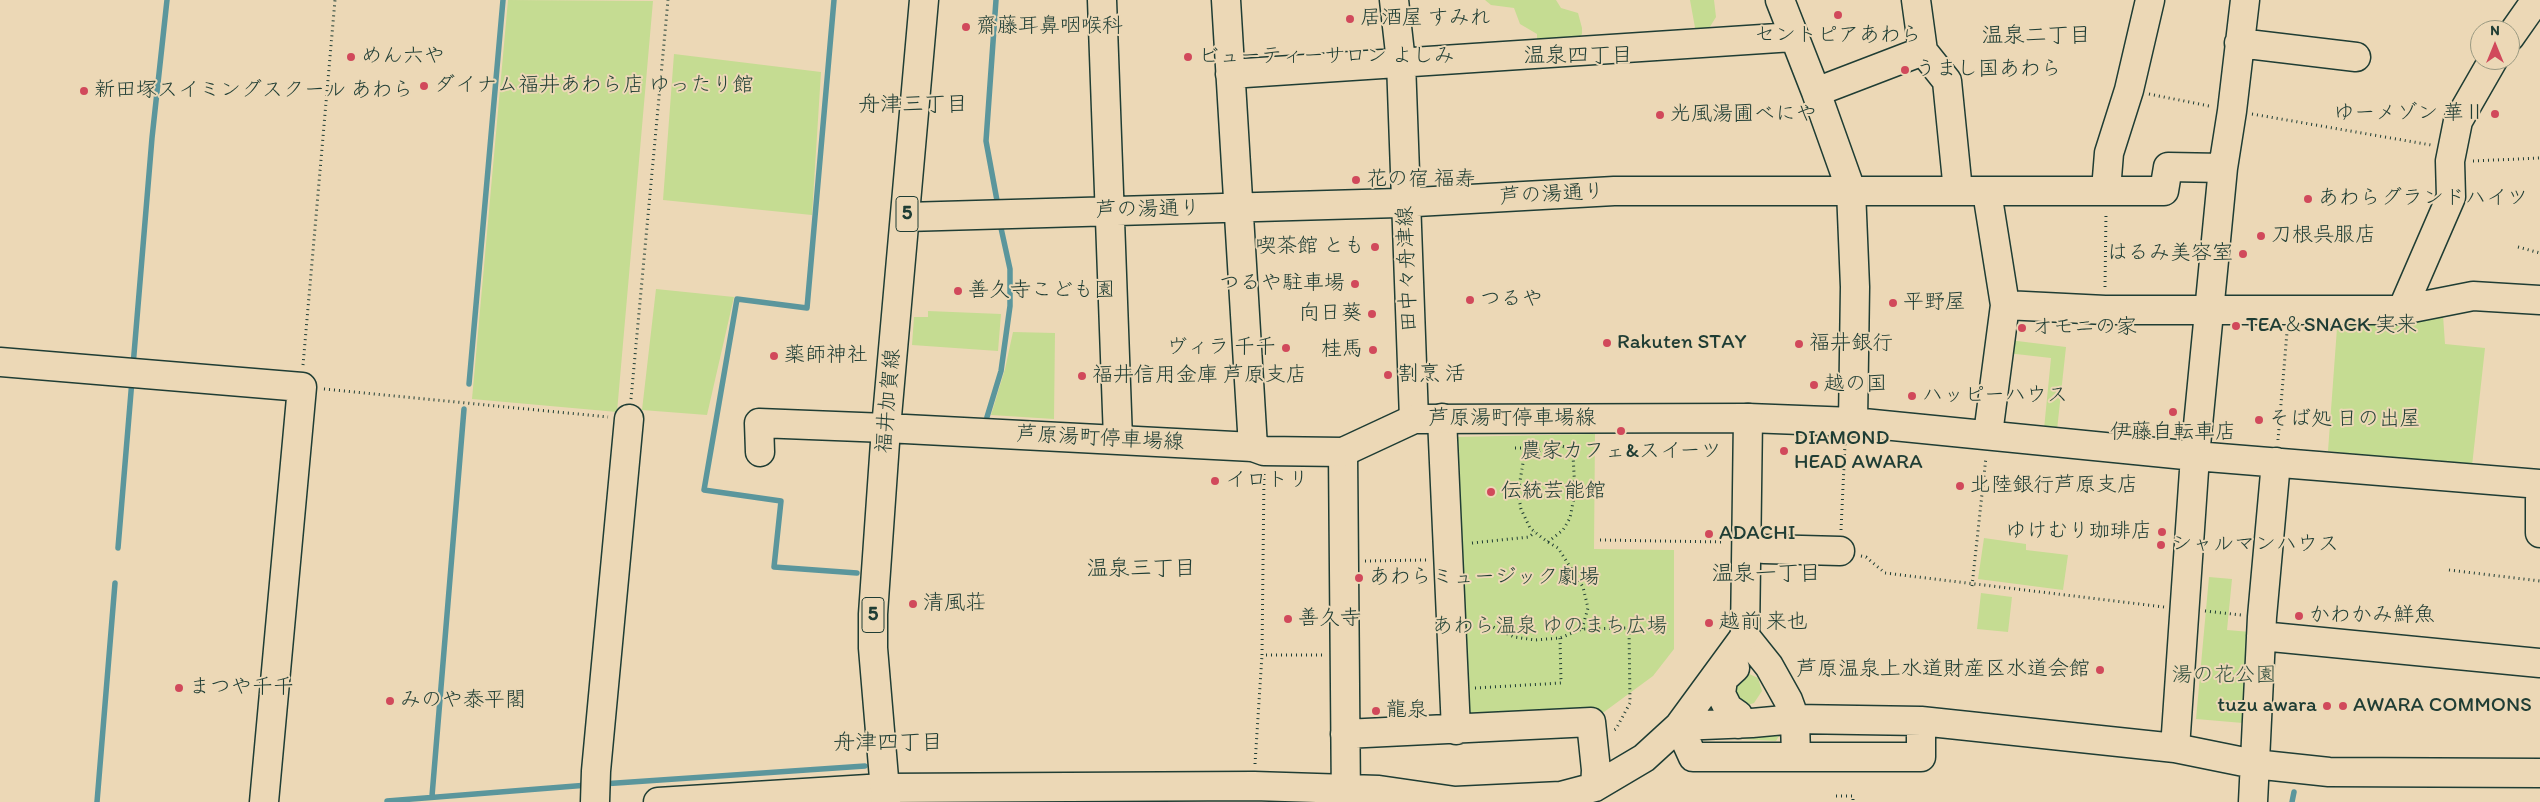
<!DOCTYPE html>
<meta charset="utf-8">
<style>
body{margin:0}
#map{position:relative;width:2540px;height:802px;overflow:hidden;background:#ecd8b6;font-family:Itim,sans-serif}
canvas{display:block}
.north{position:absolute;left:2470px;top:20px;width:50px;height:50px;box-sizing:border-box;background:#ecd8b6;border:1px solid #9a9a82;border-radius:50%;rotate:0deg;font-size:14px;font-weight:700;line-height:20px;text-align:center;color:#1f3d34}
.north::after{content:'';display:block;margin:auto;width:18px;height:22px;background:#d1495b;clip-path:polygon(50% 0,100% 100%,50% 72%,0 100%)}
</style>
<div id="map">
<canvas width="2540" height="802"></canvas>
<div class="north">N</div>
</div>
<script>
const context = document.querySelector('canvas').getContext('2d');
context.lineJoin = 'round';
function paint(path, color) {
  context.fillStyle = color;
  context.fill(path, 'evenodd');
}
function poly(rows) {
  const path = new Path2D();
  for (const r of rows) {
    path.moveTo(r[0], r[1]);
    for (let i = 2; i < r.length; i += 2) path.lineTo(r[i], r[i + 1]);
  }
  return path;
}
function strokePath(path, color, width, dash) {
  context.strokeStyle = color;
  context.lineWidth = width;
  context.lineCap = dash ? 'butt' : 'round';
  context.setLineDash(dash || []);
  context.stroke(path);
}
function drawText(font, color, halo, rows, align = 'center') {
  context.font = font + ' Itim,"Klee One",sans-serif';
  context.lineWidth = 4;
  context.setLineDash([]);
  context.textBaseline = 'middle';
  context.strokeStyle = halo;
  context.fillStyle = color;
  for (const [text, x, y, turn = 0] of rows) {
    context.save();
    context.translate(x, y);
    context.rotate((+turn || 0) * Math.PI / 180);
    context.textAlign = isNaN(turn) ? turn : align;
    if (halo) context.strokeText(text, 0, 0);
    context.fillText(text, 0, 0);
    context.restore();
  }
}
const green = poly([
 [508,0,653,1,617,412,472,399],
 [1485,0,1556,0,1561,8,1578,13,1582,28,1582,34,1579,38,1537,41,1537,34,1520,24,1514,8,1491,5],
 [1690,0,1714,0,1716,17,1708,30,1696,33],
 [674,54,821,72,812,215,663,200],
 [656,289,734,297,707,415,642,410],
 [928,311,1001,314,998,351,912,345,914,317,928,317],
 [2443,315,2445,344,2485,348,2472,466,2328,451,2337,328,2400,318],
 [1013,332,1055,333,1054,419,991,415,1005,369],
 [2009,340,2066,347,2057,430,2044,429,2051,358,2007,353],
 [1595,434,1594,549,1674,550,1674,649,1653,676,1604,712,1466,719,1455,437],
 [1984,538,2026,544,2026,550,2068,555,2063,590,1978,579],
 [2209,577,2232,579,2227,630,2251,632,2243,723,2196,719],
 [1981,593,2012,597,2008,632,1977,629],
 [1745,672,1758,678,1762,691,1754,703,1745,706,1740,705,1730,682],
 [1776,733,1779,736,1776,741,1706,737]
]);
const stream = poly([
 [834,0,807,308,737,299,704,490,781,501,774,567,857,573],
 [996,0,986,141,998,206],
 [133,366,152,138,167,0],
 [469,384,503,0],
 [987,417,1001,371,1010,306,1010,269,1001,228],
 [118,548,132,380],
 [602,784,865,766],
 [432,796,464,409],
 [387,801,588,785],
 [97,802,115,583],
 [2292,802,2294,792]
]);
const path = poly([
 [2149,94,2209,106],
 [2252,114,2431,145],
 [2473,161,2540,158],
 [2518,247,2540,253],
 [2105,287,2106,213],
 [303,365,335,0],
 [324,389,608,417],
 [631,399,668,0],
 [2278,440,2287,332],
 [1515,448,1528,448,1544,454,1524,457],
 [1264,474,1262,655,1322,655],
 [1841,530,1845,444],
 [1600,540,1724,542],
 [1548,542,1563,530,1570,518,1575,492,1573,455,1569,448,1556,445,1530,451,1524,457,1518,493,1521,509,1530,528,1541,537,1548,542,1558,548,1583,587,1588,608,1582,629],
 [1472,543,1529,537,1535,532],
 [1861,556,1866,557,1885,573,2164,607],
 [1365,561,1426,560],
 [2449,570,2540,581],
 [1972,586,1986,457],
 [2205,611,2241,615],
 [1489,625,1514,637,1535,640,1560,638,1582,629,1629,628,1630,703,1616,729,1614,730],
 [1475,688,1561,683,1560,638],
 [1255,764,1262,655],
 [1836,796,1853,796,1853,802]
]);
const minor = poly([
 [1102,0,1118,439],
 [1226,0,1253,447],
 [1394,0,1401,62,1414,419],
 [1780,0,1816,92,1851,190,1855,287,1853,422],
 [1916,0,1923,51,1947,81,1958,191],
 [2510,37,2536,0],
 [2239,43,2356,57],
 [1230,74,1793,37],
 [1816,92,1923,51],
 [2106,190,2109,153,2129,90,2150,0],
 [1987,192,2005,305,1988,434],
 [906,217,1398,203,1614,191,2164,191,2168,167,2223,168],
 [2005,305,2105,310,2402,310,2473,296,2540,300],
 [2402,310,2451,197,2450,161,2458,121,2493,60],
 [0,362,302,387,264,802],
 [1442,418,1456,730],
 [1748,418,1853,422,2195,456,2540,484],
 [760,452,759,423,886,428],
 [1343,452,1346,802],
 [2540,499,2540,533],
 [1764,549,1840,551],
 [2261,636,2540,663],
 [1735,668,1723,679,1721,694,1728,708,1738,715,1738,724],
 [1679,726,1752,723,1795,719,1921,721,2175,748,2254,764,2329,772,2540,773],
 [1345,734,1591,722,1596,770,1595,787],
 [2175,748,2195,456,2223,168,2232,111,2245,0],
 [1796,757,1921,757,1921,721],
 [595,802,596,771,629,419],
 [658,802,884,788,1254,786,1379,790,1455,801,1561,796,1595,787,1644,758,1679,726,1745,636,1769,666,1788,700,1795,719,1796,757,1693,757,1679,726],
 [2253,802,2262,617,2276,462]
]);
const major = poly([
 [886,428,1253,447,1264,451,1343,452,1414,419,1748,418,1745,636],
 [886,802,873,648,873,614,886,428,924,0]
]);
const markers = [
 [1838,15,5,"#d1495b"],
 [1350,19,5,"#d1495b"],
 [966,27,5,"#d1495b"],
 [351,57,5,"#d1495b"],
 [1188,57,5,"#d1495b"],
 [1905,70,5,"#d1495b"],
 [424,86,5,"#d1495b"],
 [84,91,5,"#d1495b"],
 [2495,114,5,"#d1495b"],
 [1660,115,5,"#d1495b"],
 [1356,180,5,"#d1495b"],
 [2308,199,5,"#d1495b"],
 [2261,236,5,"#d1495b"],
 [1375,247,5,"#d1495b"],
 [2243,254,5,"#d1495b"],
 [1355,284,5,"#d1495b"],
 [958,291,5,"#d1495b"],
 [1470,300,5,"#d1495b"],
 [1893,303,5,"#d1495b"],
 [1372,314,5,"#d1495b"],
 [2236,326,5,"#d1495b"],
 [2022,328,5,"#d1495b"],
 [1607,343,5,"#d1495b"],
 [1799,344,5,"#d1495b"],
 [1286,348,5,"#d1495b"],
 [1373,350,5,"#d1495b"],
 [774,356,5,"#d1495b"],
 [1388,375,5,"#d1495b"],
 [1082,376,5,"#d1495b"],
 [1814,385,5,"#d1495b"],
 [1912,396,5,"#d1495b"],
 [2173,412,5,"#d1495b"],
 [2259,420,5,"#d1495b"],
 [1621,431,5,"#d1495b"],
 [1784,451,5,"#d1495b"],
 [1215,481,5,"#d1495b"],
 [1960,486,5,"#d1495b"],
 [1491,492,5,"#d1495b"],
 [2162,532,5,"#d1495b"],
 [1709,534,5,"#d1495b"],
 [2161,545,5,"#d1495b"],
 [1359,578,5,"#d1495b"],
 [913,604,5,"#d1495b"],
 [2299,616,5,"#d1495b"],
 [1288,619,5,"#d1495b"],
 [1709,623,5,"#d1495b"],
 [2100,670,5,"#d1495b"],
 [179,688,5,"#d1495b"],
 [390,701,5,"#d1495b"],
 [2327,706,5,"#d1495b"],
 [2343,706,5,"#d1495b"],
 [1376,711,5,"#d1495b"]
];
const shields = [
 [907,214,22],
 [873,615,22]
];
const shieldNames = [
 ["5",907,214],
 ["5",873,615]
];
const poiNames = [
 ["居酒屋 すみれ",1360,19],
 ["齋藤耳鼻咽喉科",976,27],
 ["セントピアあわら",1838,36,"center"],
 ["めん六や",361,57],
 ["ビューティーサロン よしみ",1198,57],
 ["うまし国あわら",1915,70],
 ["ダイナム福井あわら店 ゆったり館",434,86],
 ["新田塚スイミングスクール あわら",94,91],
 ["ゆーメゾン 華Ⅱ",2485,114,"right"],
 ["光風湯圃べにや",1670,115],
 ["花の宿 福寿",1366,180],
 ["あわらグランドハイツ",2318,199],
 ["刀根呉服店",2271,236],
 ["喫茶館 とも",1365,247,"right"],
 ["はるみ美容室",2233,254,"right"],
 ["つるや駐車場",1345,284,"right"],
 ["善久寺こども園",968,291],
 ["つるや",1480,300],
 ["平野屋",1903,303],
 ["向日葵",1362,314,"right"],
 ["TEA＆SNACK 実来",2246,326],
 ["オモニの家",2032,328],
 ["Rakuten STAY",1617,343],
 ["福井銀行",1809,344],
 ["ヴィラ 千千",1276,348,"right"],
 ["桂馬",1363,350,"right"],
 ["薬師神社",784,356],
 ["割烹 活",1398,375],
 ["福井信用金庫 芦原支店",1092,376],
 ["越の国",1824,385],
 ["ハッピーハウス",1922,396],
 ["そば処 日の出屋",2269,420],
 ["伊藤自転車店",2173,433,"center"],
 ["DIAMOND",1794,439],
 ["HEAD AWARA",1794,463],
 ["農家カフェ&スイーツ",1621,452,"center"],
 ["イロトリ",1225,481],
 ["北陸銀行芦原支店",1970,486],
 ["伝統芸能館",1501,492],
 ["ゆけむり珈琲店",2152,532,"right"],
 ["ADACHI",1719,534],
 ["シャルマンハウス",2171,545],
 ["あわらミュージック劇場",1369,578],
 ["清風荘",923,604],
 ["かわかみ鮮魚",2309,616],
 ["善久寺",1298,619],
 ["越前 来也",1719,623],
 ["芦原温泉上水道財産区水道会館",2090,670,"right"],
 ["まつや千千",189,688],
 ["みのや泰平閣",400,701],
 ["tuzu awara",2317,706,"right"],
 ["AWARA COMMONS",2353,706],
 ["龍泉",1386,711]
];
const streetNames = [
 ["芦の湯通り",1552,195,-3],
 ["芦の湯通り",1148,210,-1],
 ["田中々舟津線",1408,269,-92],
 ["福井加賀線",889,401,-85],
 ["芦原湯町停車場線",1512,419],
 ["芦原湯町停車場線",1100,439,3]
];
const parkNames = [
 ["あわら温泉 ゆのまち広場",1550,627],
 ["湯の花公園",2224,676]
];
const neighbourhoodNames = [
 ["温泉二丁目",2036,36],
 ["温泉四丁目",1578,56],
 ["舟津三丁目",913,105],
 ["温泉三丁目",1141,569],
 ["温泉一丁目",1766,574],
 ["舟津四丁目",888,743]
];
paint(green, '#c5dc92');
strokePath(stream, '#5b969c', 5.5);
strokePath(minor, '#1f3d34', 31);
strokePath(major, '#1f3d34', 31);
strokePath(path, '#1f3d34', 3, [1, 4]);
strokePath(minor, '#ecd8b6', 28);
strokePath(major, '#ecd8b6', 28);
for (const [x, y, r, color] of markers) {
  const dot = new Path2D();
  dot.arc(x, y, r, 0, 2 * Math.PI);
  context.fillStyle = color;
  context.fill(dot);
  strokePath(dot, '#ecd8b6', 2);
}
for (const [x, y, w] of shields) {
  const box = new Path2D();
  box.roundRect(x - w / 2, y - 17.5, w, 35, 4);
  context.fillStyle = '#ecd8b6';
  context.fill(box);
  strokePath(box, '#1f3d34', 1);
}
drawText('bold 20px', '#1f3d34', null, shieldNames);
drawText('21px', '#1f3d34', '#ecd8b6', poiNames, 'left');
drawText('21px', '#1f3d34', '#ecd8b6', streetNames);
drawText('21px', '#304d3d', '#ecd8b6', parkNames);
drawText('22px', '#1f3d34', '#ecd8b6', neighbourhoodNames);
</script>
